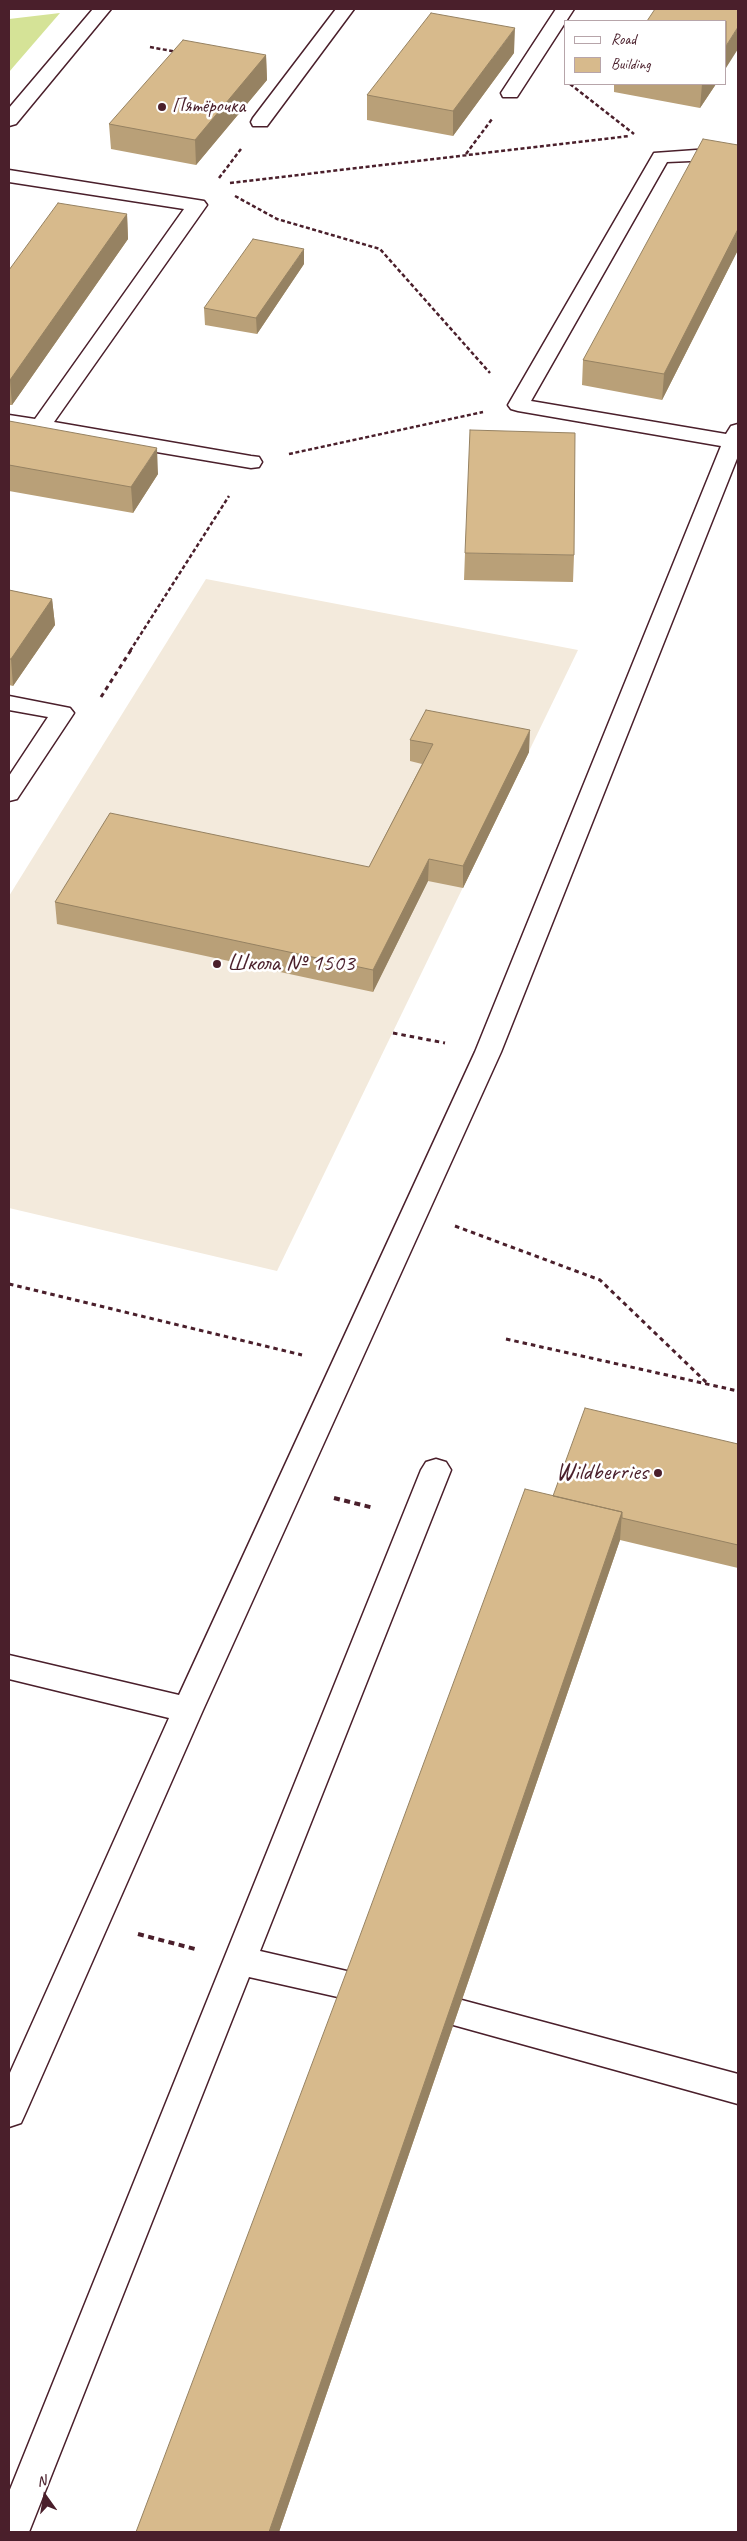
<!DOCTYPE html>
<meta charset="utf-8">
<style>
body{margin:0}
#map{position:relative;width:747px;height:2541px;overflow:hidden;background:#fff;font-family:Caveat,sans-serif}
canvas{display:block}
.frame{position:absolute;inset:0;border:10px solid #4a1f2b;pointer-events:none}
.legend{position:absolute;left:564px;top:20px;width:162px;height:65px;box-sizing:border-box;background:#fff;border:1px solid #b7a5aa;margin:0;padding:6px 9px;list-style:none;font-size:15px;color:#4a1f2b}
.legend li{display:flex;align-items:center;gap:10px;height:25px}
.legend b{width:25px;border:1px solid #b7a5aa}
.north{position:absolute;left:20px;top:2471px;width:50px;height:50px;-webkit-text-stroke:4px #fff;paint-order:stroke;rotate:347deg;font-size:14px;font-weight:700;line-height:20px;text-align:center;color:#4a1f2b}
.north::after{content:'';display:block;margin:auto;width:18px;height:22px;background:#4a1f2b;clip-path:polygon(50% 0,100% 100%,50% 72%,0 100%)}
</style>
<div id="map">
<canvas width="747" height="2541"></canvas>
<div class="frame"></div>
<ul class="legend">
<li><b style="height:6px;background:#fff"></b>Road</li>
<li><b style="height:14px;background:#d7ba8c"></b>Building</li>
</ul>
<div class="north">N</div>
</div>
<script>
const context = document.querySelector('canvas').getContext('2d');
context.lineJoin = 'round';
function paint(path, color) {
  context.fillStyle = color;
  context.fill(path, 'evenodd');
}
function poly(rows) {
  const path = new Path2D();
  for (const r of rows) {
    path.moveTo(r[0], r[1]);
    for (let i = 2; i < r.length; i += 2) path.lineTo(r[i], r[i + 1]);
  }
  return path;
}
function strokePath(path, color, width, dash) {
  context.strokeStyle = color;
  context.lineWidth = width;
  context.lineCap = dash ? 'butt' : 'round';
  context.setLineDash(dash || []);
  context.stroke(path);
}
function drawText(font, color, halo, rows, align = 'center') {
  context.font = font + ' Caveat,sans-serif';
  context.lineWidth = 5;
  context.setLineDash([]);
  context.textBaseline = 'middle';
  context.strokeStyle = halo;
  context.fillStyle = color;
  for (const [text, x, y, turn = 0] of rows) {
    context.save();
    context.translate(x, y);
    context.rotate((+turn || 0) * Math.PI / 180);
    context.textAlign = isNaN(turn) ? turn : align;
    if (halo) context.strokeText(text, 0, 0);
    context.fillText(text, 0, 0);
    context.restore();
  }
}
const built = poly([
 [206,579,578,650,277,1271,9,1208,9,896]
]);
const green = poly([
 [60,13,9,72,9,19]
]);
const pathFar2 = poly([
 [150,47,177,52],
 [570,84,634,134],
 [466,154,492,119],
 [219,178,241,149],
 [230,183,629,136],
 [235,196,277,219,380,249,490,373],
 [289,454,483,412],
 [130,651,229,496]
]);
const pathFar1 = poly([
 [101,697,131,650],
 [393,1033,445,1043],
 [455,1226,600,1280,707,1383],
 [9,1284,302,1355],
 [506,1339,738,1391]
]);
const path = poly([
 [334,1498,374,1508],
 [138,1934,195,1949]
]);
const minor = poly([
 [93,9,111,9,16,124,9,126,9,108,93,9],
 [336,9,354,9,267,126,253,126,251,122,253,118,336,9],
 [556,9,574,9,517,97,503,97,501,93,556,9],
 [738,147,738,159,667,162,531,401,726,434,731,426,738,424,738,456,501,1052,203,1710,26,2112,21,2123,9,2127,9,2075,169,1718,9,1679,9,1655,179,1695,475,1052,721,446,518,411,511,409,508,405,654,153,738,147],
 [9,170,204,201,207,205,54,422,251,456,259,457,262,462,259,467,251,468,9,427,9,415,35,419,184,209,9,182,9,170],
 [9,696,70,708,74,713,17,799,9,801,9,776,48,717,9,710,9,696],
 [436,1459,446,1462,451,1470,260,1951,351,1972,363,1976,367,1986,363,1996,351,2000,249,1977,29,2532,9,2532,9,2492,421,1470,426,1462,436,1459],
 [458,1999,738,2074,738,2104,446,2023,441,2013,446,2003,458,1999]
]);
const wall = poly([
 [514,53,453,136,367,120,367,95],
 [266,55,267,80,196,165,111,149,109,124],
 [614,84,716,84,700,108,614,92],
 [738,145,738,250,662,400,582,385,583,360],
 [127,214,128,239,12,405,9,405,9,270],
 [304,264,257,334,205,325,204,308],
 [9,421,158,474,133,513,9,491],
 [465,553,574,555,573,582,464,580],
 [9,590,52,599,55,625,13,686,9,685],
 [410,740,529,752,463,888,428,881,373,992,57,924,55,902,369,867,422,764,410,761],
 [738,1444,738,1568,620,1540,279,2532,136,2532,553,1496]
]);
const shadedWall = poly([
 [738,27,738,49,726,68,726,46],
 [515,28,514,53,453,136,453,111],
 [266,55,267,80,196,165,195,140],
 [702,84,716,84,700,108],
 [127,214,128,239,12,405,10,380],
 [738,229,738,250,662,400,664,374],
 [304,249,304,264,257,334,256,318],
 [157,448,158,474,133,513,131,487],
 [52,599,55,625,13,686,11,659],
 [530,730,529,752,463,888,463,866],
 [429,859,428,881,373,992,373,970],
 [622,1512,620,1540,279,2532,269,2532]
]);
const building = poly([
 [655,9,738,9,738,27,726,46,726,21,647,21,655,9],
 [431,13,515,28,453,111,367,95,431,13],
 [183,40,266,55,195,140,109,124,183,40],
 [703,139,738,145,738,229,664,374,583,360,703,139],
 [58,203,127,214,10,380,9,379,9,270,58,203],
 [253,239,304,249,256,318,204,308,253,239],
 [9,421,157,448,131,487,9,465,9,421],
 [470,430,575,433,574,555,465,553,470,430],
 [9,590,52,599,11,659,9,659,9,590],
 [426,710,530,730,463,866,429,859,373,970,55,902,110,813,369,867,433,744,410,740,426,710],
 [585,1408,738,1444,738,1545,622,1518,622,1512,553,1496,585,1408],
 [525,1489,622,1512,269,2532,136,2532,351,1960,525,1489]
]);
const markers = [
 [162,107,5,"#4a1f2b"],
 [217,964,5,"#4a1f2b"],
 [658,1473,5,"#4a1f2b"]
];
const farPoinames = [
 ["Пятёрочка",172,107]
];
const poiNames = [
 ["Школа № 1503",227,964],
 ["Wildberries",648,1473,"right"]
];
paint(built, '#f3eadc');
paint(green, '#d5e397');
strokePath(minor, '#4a1f2b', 3);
strokePath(pathFar2, '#4a1f2b', 2.5, [4, 2.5]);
strokePath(pathFar1, '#4a1f2b', 3, [4.5, 4]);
strokePath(path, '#4a1f2b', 4, [6, 4.5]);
paint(minor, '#fff');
paint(wall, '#b9a078');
paint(shadedWall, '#968262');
paint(building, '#d7ba8c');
strokePath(building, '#968262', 1);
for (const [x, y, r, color] of markers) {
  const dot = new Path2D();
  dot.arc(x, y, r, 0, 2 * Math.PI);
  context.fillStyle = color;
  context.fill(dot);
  strokePath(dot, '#fff', 2);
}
drawText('20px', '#4a1f2b', '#fff', farPoinames, 'left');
drawText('24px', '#4a1f2b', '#fff', poiNames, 'left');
</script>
